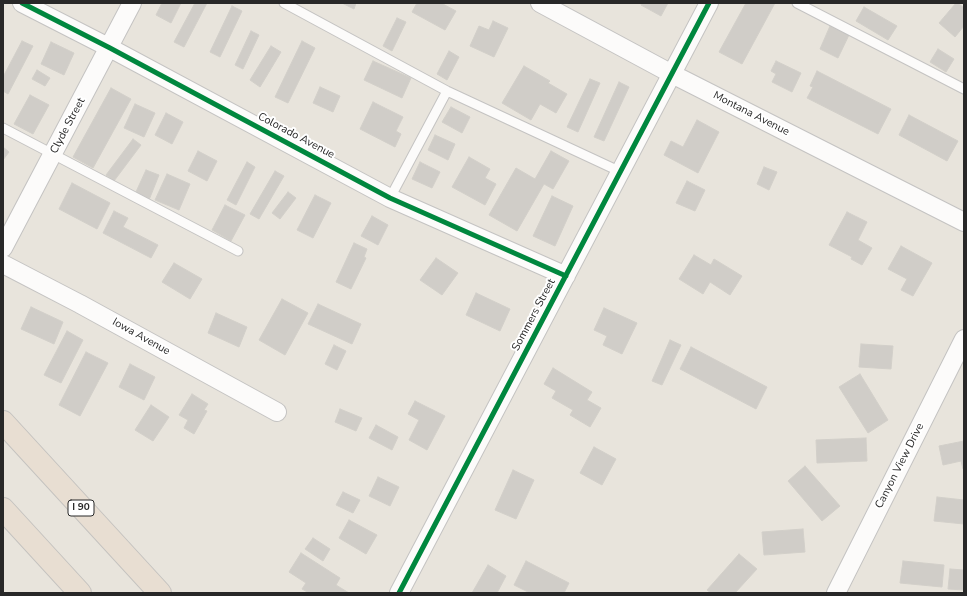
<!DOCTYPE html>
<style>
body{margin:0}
#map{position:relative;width:967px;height:596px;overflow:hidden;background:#e8e4dc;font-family:"Nunito Sans",sans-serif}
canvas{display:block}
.frame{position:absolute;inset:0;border:4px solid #282828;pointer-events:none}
</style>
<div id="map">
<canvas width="967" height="596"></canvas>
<div class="frame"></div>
</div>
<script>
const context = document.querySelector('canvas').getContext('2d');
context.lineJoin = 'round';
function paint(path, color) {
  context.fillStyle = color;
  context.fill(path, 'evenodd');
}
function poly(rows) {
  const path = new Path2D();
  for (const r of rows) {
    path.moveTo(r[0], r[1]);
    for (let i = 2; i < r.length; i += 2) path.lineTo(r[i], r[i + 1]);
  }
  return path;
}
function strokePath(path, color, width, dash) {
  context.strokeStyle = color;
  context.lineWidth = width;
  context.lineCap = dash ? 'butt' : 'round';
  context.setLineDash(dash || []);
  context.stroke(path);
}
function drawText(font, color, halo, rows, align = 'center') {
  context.font = font + ' "Nunito Sans",sans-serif';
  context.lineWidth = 4;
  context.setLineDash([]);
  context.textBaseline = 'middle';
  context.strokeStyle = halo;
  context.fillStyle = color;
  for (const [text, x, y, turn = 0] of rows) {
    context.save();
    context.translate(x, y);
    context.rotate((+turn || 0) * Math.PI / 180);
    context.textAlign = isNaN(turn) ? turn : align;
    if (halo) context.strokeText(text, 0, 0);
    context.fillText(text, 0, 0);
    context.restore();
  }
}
const building = poly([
 [162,3,181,3,171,23,156,15,162,3],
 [195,3,207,3,184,47,174,42,195,3],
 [342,3,356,3,354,9,342,3],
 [417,3,441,3,456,11,445,30,412,12,417,3],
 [642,3,668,3,661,16,641,5,642,3],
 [746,3,775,3,742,64,719,52,746,3],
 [956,3,958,3,964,8,964,26,955,37,939,23,956,3],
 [232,6,242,11,220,57,210,52,232,6],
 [864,7,897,26,888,40,856,21,864,7],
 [397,18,406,22,392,51,383,46,397,18],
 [493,21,508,28,494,57,470,46,479,26,489,30,493,21],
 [830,26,849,35,838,58,820,49,830,26],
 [251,31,259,35,243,69,235,65,251,31],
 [22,41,33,46,8,94,3,91,3,77,22,41],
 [302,41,315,48,288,103,275,97,302,41],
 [51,42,74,53,64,75,41,64,51,42],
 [271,46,281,52,260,87,250,80,271,46],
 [938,49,954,59,946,72,930,62,938,49],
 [449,51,459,57,447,80,437,74,449,51],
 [373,61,411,78,402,98,364,80,373,61],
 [776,61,801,73,792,92,772,82,776,74,771,71,776,61],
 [524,66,550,81,548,83,567,94,556,113,540,104,531,120,502,103,524,66],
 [37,70,50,78,45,86,32,79,37,70],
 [817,71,891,109,878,134,807,98,813,87,810,86,817,71],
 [590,79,600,83,578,132,567,127,590,79],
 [619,82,629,87,604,141,594,137,619,82],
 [320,87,340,96,333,112,313,103,320,87],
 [111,88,131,99,93,168,73,157,111,88],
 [30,95,49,105,33,134,14,124,30,95],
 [373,102,403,117,396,131,401,134,395,147,360,129,373,102],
 [135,104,155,113,144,137,124,128,135,104],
 [451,107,470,117,462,133,442,122,451,107],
 [166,113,183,122,172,144,155,135,166,113],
 [909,115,958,141,947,161,899,135,909,115],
 [697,120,719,132,698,173,664,155,671,141,683,147,697,120],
 [435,135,455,144,448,160,428,150,435,135],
 [133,139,141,145,114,181,106,175,133,139],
 [3,147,9,152,3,160,3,147],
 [198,151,217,161,207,181,188,171,198,151],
 [551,151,569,161,553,189,544,184,517,231,489,215,516,168,535,179,551,151],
 [469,157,490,169,485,178,496,184,485,205,452,187,469,157],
 [247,162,255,167,236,205,227,200,247,162],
 [420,162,440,172,432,188,412,179,420,162],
 [764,167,777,172,769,190,757,184,764,167],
 [146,170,159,175,149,200,135,194,146,170],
 [275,171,284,176,259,219,250,214,275,171],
 [167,174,190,184,179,210,155,200,167,174],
 [687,181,705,190,695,211,676,203,687,181],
 [72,183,110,203,97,229,59,209,72,183],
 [288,192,296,198,280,219,272,213,288,192],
 [315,195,331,203,313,238,297,230,315,195],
 [552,196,573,206,555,246,533,236,552,196],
 [225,205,245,215,231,241,212,230,225,205],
 [114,211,128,218,123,227,158,245,151,258,103,233,114,211],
 [847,212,867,222,858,240,872,248,862,265,851,259,852,257,829,245,847,212],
 [372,216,388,225,378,245,361,236,372,216],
 [354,243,367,249,364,257,366,258,351,289,336,282,354,243],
 [901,246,932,263,913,296,901,290,907,279,888,269,901,246],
 [694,255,711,265,714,259,742,276,730,295,710,282,703,294,679,279,694,255],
 [436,258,458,273,442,295,420,280,436,258],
 [174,263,202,279,190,299,162,282,174,263],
 [476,293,510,309,500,331,466,315,476,293],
 [282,299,308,313,285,355,259,340,282,299],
 [318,304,361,324,352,344,308,324,318,304],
 [31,307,63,322,54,344,21,329,31,307],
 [604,308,637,323,622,354,603,345,607,336,594,330,604,308],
 [216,313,247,327,239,347,208,333,216,313],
 [67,331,83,340,61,383,44,375,67,331],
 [670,340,681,345,662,385,652,381,670,340],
 [861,344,893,346,891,369,859,367,861,344],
 [334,345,346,351,337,370,325,364,334,345],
 [691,347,767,387,756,409,680,369,691,347],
 [86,352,108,363,80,416,59,405,86,352],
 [130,364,155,377,144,400,119,387,130,364],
 [553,368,592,392,587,400,601,408,590,427,570,415,573,410,552,398,556,391,544,384,553,368],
 [860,374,888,420,868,433,839,387,860,374],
 [192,394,208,404,204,410,207,411,194,434,184,428,188,420,179,415,192,394],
 [415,401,445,416,427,450,409,440,419,420,408,414,415,401],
 [151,405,169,417,153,441,135,430,151,405],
 [340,409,362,418,356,431,335,422,340,409],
 [376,425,398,437,392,450,369,438,376,425],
 [866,438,867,461,817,463,816,440,866,438],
 [964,441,964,469,963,469,961,461,943,465,939,446,964,441],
 [594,447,616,459,602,485,580,473,594,447],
 [805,466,840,506,822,521,788,481,805,466],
 [513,470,534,480,516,519,495,510,513,470],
 [378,477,399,487,390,506,369,496,378,477],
 [343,492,360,500,353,513,336,505,343,492],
 [937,497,964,500,964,524,934,521,937,497],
 [349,520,377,535,366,554,339,538,349,520],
 [803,529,805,552,764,555,762,532,803,529],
 [313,538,330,549,323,561,305,549,313,538],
 [301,553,340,578,336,585,349,593,309,593,302,589,306,583,289,572,301,553],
 [739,554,757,569,735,593,711,593,707,590,739,554],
 [526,561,569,583,564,593,530,593,514,585,526,561],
 [903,561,944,565,942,587,900,583,903,561],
 [488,565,506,576,497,593,472,593,488,565],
 [950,569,964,570,964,590,948,589,950,569]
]);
const service = poly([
 [284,3,447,91,621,172],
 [797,3,964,89],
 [3,128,238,251],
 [390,198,447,91]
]);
const minor = poly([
 [22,3,110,48,390,198,566,276],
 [540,3,672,74,964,222],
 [3,248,132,3],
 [3,264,80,304,277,412],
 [399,593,709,3],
 [836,593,964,339]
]);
const motorway = poly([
 [3,422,160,593],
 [3,509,80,593]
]);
const cycleway = poly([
 [22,3,110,48,390,198,566,276],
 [399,593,709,3]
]);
const shields = [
 [81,508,26]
];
const shieldNames = [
 ["I 90",81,508]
];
const streetNames = [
 ["Montana Avenue",751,114,27],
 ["Clyde Street",68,126,-62],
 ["Colorado Avenue",296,136,28],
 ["Sommers Street",534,315,-62],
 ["Iowa Avenue",141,337,29],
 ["Canyon View Drive",900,466,-63]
];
paint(building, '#d0cdc8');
strokePath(building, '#d2cfc9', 1);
strokePath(service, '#c4c3c2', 11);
strokePath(minor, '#c4c3c2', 20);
strokePath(motorway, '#c4c2bf', 24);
strokePath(service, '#fcfbfa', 9);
strokePath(minor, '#fcfbfa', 18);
strokePath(motorway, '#e8ded2', 22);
strokePath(cycleway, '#00873e', 5);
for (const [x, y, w] of shields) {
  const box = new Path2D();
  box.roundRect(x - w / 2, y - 8, w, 16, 3);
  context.fillStyle = '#fff';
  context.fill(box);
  strokePath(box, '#282828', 1);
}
drawText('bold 10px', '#282828', null, shieldNames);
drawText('11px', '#282828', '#fff', streetNames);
</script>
